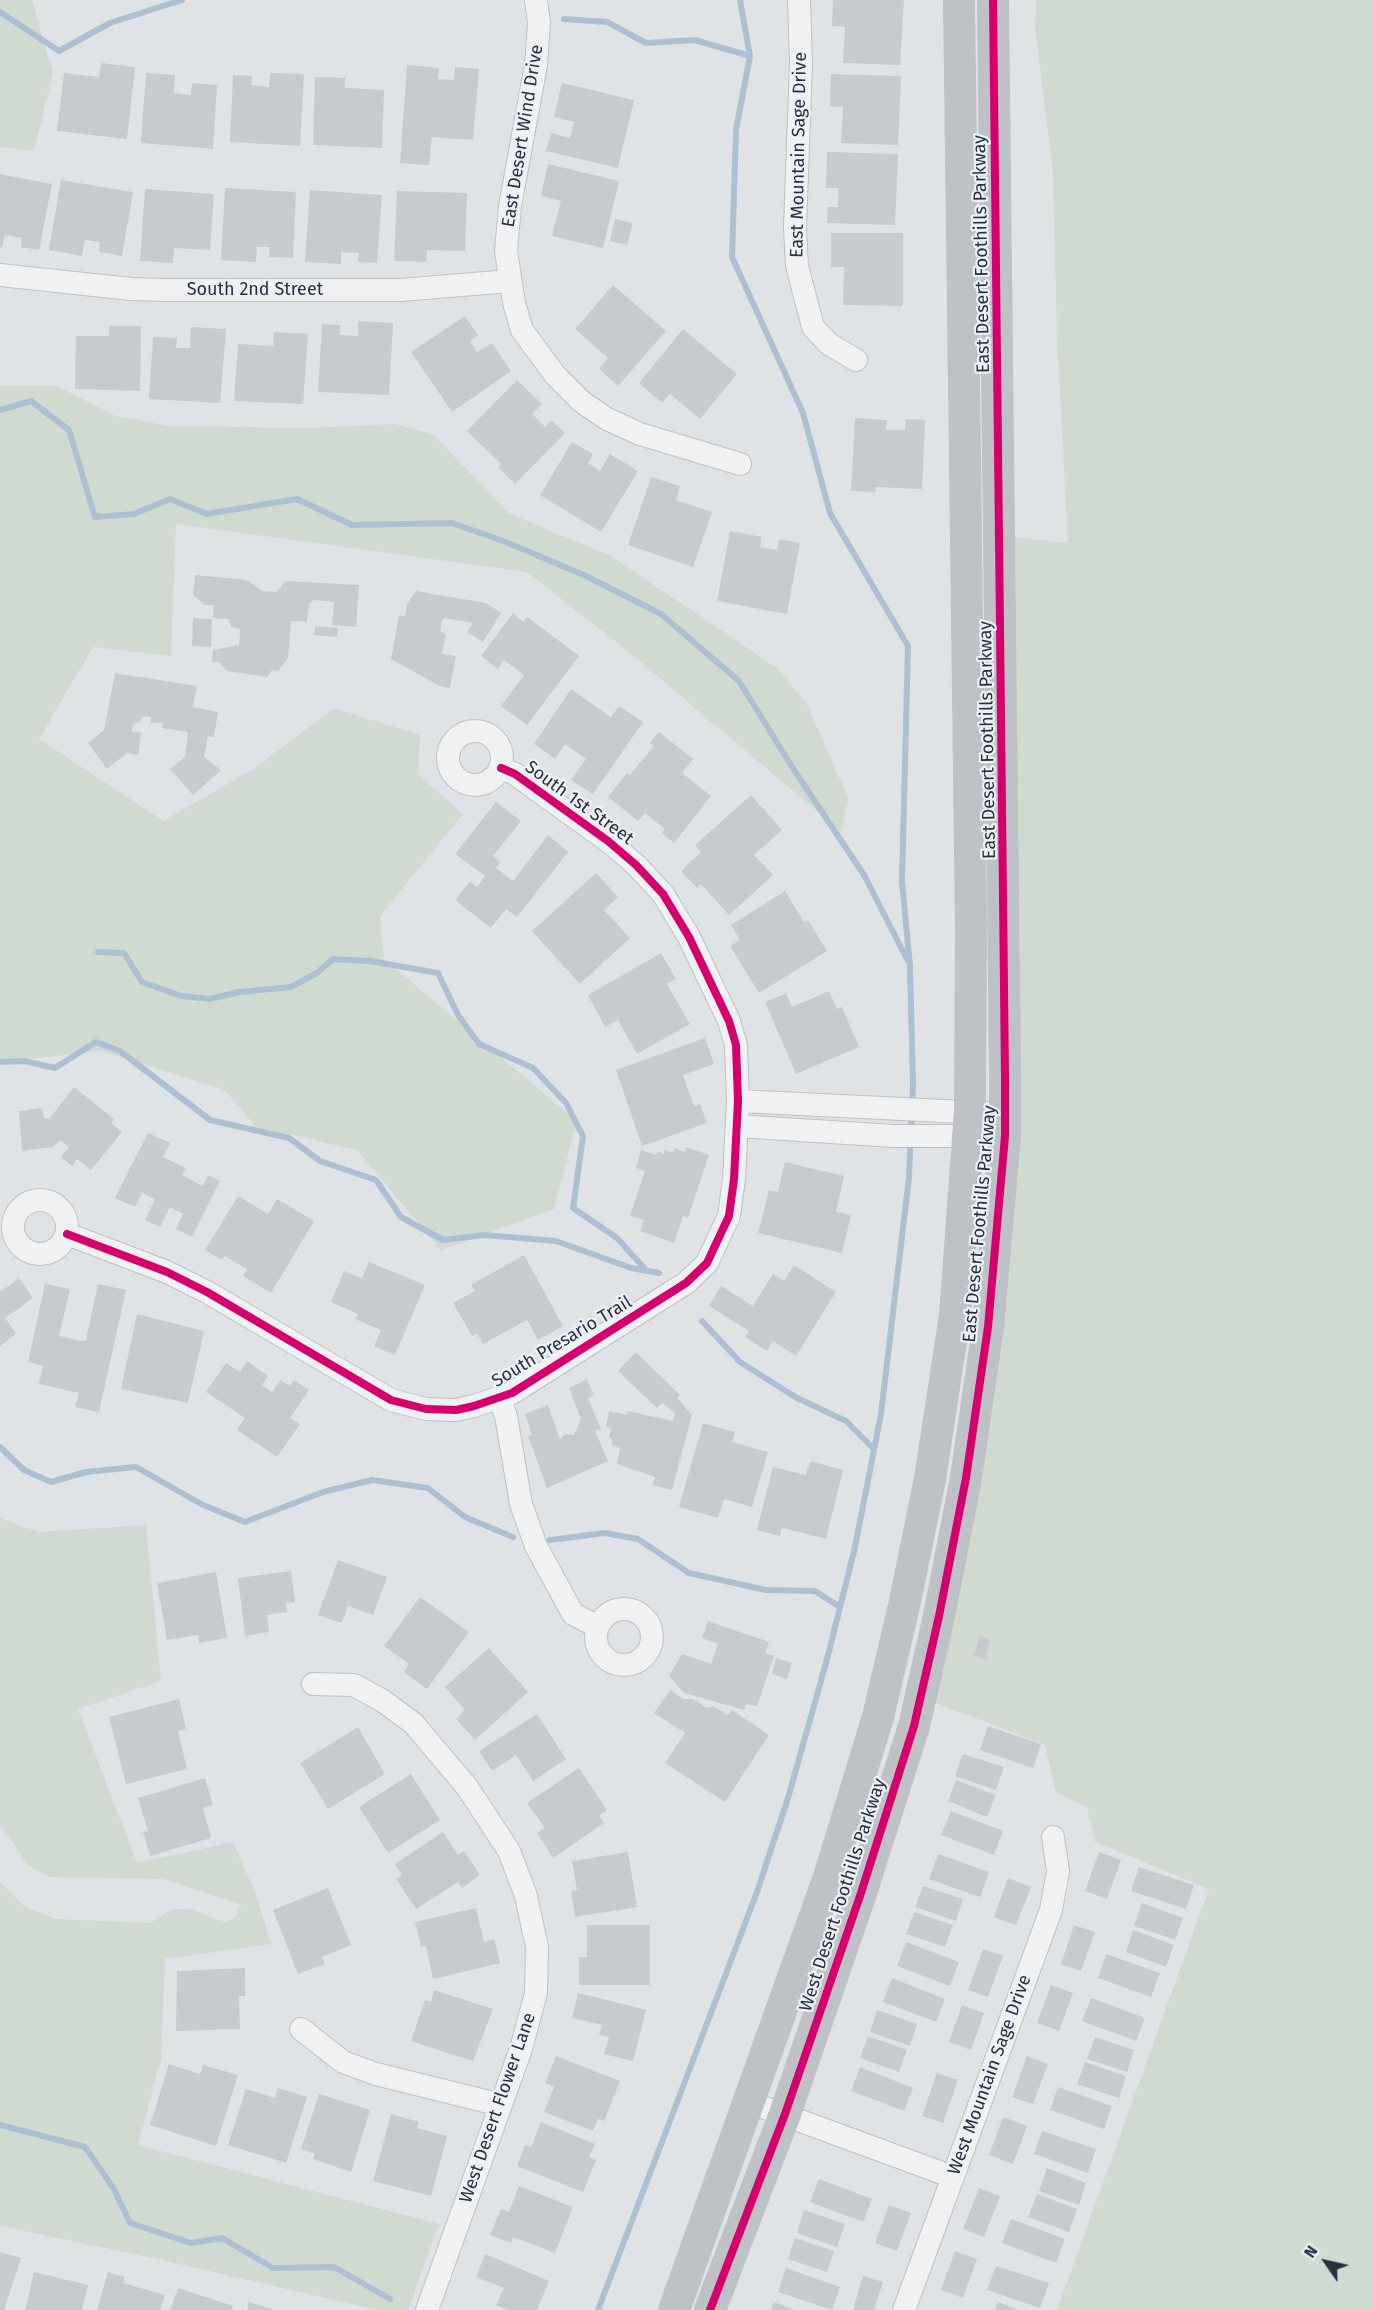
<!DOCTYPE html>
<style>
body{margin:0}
#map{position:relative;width:1374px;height:2310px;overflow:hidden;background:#e0e3e6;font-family:"Fira Sans",sans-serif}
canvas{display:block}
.north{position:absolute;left:1296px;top:2232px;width:60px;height:60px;-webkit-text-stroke:4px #edf1f6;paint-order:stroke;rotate:304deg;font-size:16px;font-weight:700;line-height:24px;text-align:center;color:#26303f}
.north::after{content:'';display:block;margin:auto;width:21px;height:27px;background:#26303f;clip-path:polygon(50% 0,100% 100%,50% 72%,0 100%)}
</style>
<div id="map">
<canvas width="1374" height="2310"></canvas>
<div class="north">N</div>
</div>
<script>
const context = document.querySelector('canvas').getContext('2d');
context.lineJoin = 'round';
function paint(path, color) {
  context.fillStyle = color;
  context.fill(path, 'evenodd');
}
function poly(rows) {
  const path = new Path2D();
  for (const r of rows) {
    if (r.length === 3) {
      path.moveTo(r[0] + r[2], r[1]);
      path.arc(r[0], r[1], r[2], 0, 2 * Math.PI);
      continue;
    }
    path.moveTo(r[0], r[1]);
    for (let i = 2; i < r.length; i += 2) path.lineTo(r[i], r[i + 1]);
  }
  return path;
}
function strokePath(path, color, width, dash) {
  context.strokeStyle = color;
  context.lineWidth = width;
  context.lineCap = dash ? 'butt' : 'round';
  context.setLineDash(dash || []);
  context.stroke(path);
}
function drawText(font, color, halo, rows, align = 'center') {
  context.font = font + ' "Fira Sans",sans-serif';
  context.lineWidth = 4.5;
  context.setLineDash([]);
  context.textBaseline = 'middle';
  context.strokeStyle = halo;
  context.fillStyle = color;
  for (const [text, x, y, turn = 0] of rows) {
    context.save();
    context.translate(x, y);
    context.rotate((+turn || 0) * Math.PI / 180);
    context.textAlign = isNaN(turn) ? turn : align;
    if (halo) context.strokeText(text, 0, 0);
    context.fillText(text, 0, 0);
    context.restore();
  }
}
const green = poly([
 [0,0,32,0,53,73,34,151,0,147],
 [1036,0,1374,0,1374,2310,1057,2310,1209,1889,1095,1842,1087,1807,1056,1793,1045,1745,931,1701,987,1424,1012,537,1068,543,1057,339,1053,174,1035,27],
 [0,386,57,386,115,416,169,426,308,428,394,424,433,434,508,513,611,556,778,669,807,704,848,798,842,832,625,649,527,572,176,524,171,656,93,647,39,739,163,821,255,768,334,708,420,735,418,774,463,814,380,916,384,959,577,1121,554,1209,441,1250,357,1150,256,1127,225,1090,101,1051,0,1062],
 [0,1518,39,1532,146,1525,161,1681,78,1709,137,1863,233,1842,255,1892,271,1944,165,1959,161,2059,138,2145,439,2224,408,2310,377,2310,153,2258,0,2226,0,1881,24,1906,57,1919,150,1923,172,1909,191,1909,225,1922,235,1918,241,1905,164,1879,49,1877,28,1865,0,1824]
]);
const stream = poly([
 [0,12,59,51,110,23,182,0],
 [564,19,607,22,646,43,695,40,750,56],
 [0,410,31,401,69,430,95,517,134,514,170,499,207,514,297,499,352,525,452,523,506,542,586,576,661,614,739,681,794,770,864,875,908,961],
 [98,952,124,953,142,982,181,996,210,999,239,992,291,987,317,973,333,959,370,961,438,973,458,1015,479,1044,533,1068,566,1103,583,1136,573,1208,617,1238,646,1270],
 [0,1062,24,1061,55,1068,96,1042,120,1051,210,1120,289,1138,320,1161,376,1180,401,1217,443,1240,484,1235,556,1241,631,1268,659,1273],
 [702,1321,740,1362,797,1398,846,1421,874,1449],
 [0,1447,24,1470,51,1482,86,1472,136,1467,203,1505,245,1522,323,1492,372,1480,428,1488,465,1517,513,1537],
 [550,1540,605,1533,638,1539,689,1573,766,1590,815,1591,840,1607],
 [0,2125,85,2147,114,2189,130,2223,191,2243,222,2238,273,2268,334,2267,390,2299],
 [598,2310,757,1892,788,1798,826,1663,855,1547,881,1414,909,1177,913,1085,910,966,902,881,908,646,830,513,803,413,732,257,736,130,750,56,740,0]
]);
const building = poly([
 [833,0,904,0,900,65,843,63,845,27,832,26],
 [101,63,135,67,127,139,57,131,64,73,99,77],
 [407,65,439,68,438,79,454,80,455,67,479,69,473,140,432,137,429,165,400,163],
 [146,73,175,75,174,93,191,95,192,83,217,85,213,149,141,143],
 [270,73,304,74,300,146,230,142,233,75,252,76,251,85,269,87],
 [831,74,901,76,898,145,841,143,843,107,830,106],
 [315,77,345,78,345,88,384,90,382,148,313,145],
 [562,83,634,100,618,168,546,151,551,133,570,138,574,122,554,117],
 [827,152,898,154,895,225,827,223,828,207,838,207,838,188,826,188],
 [548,164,619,181,603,248,552,236,561,201,541,196],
 [0,174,52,184,39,250,21,247,22,238,5,235,2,248,0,247],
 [61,180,133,192,122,256,99,252,100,242,85,240,82,256,49,250],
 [225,188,296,192,293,258,269,257,270,247,257,247,256,262,221,260],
 [145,189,214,194,210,250,174,248,173,263,140,261],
 [310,190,382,195,377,263,358,262,359,253,341,252,341,264,305,262],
 [397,191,467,193,465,251,427,250,426,262,394,261],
 [615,219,633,223,627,245,610,241],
 [831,233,903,233,903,306,843,305,844,267,831,267],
 [613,285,666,331,618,386,599,369,608,358,575,329],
 [465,316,478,335,470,341,477,352,492,343,511,371,452,412,411,352],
 [358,321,393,323,389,395,318,392,322,324,340,325,340,335,358,336],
 [109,326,141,326,140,391,75,389,76,336,109,336],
 [191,327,226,329,220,403,149,399,153,337,177,338,176,348,190,348],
 [683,329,737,374,700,419,670,394,662,403,639,383],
 [274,332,308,334,303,404,234,401,238,344,273,346],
 [517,380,542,404,532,414,545,427,551,420,565,433,515,484,498,467,501,464,467,431],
 [855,418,887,420,886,430,905,430,906,419,925,420,922,489,876,487,875,492,851,491],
 [572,442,593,454,588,463,600,471,610,454,638,471,601,532,540,495],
 [651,477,680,486,676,500,712,512,693,567,628,545],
 [730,531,762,537,760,547,777,550,779,539,800,543,787,614,717,601],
 [195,575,247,580,262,591,277,592,285,581,359,585,356,627,332,625,334,602,313,600,309,604,307,622,291,621,288,658,278,671,272,670,267,677,227,671,219,662,212,662,213,650,239,645,240,629,231,627,228,619,213,618,214,605,205,605,193,595],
 [416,591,486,603,501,613,483,642,467,632,473,623,443,618,440,631,446,634,442,654,456,656,450,688,439,686,391,659,399,615,405,616,407,604],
 [513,613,523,622,527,617,579,656,527,725,501,706,524,675,504,660,498,669,481,656],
 [193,618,212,619,211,647,192,646],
 [315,626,338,628,337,637,314,635],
 [115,673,197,686,193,707,218,712,214,737,208,736,204,757,221,770,193,795,170,769,185,757,188,732,162,728,163,723,151,722,151,717,143,716,140,722,133,724,132,731,141,733,138,755,127,753,107,769,88,743,104,730],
 [571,689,611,717,619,706,643,722,593,794,571,780,586,759,565,744,555,759,534,744],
 [659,732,693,759,682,773,711,796,674,843,662,833,665,829,645,813,638,821,608,797,627,773,630,775,654,746,650,743],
 [751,795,782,830,754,855,773,875,729,915,701,884,697,888,681,871,701,852,695,845],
 [496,802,521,821,493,856,500,862,496,868,513,881,548,835,568,852,517,917,506,909,491,928,455,900,470,881,477,887,485,876,455,854],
 [596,873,618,897,604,910,630,938,580,984,532,931],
 [785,891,804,922,808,920,827,951,759,993,730,946,740,940,731,925],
 [661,953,676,979,667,984,690,1024,637,1054,618,1020,605,1027,588,995],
 [829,991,837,1009,842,1007,859,1047,796,1074,765,1002,786,993,792,1007],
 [705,1038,714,1064,683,1075,694,1106,700,1104,707,1123,642,1146,616,1070],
 [74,1087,114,1119,111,1123,122,1132,91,1170,77,1159,72,1166,61,1157,69,1147,60,1140,53,1147,22,1151,19,1111,42,1108,44,1118,50,1118],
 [148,1133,170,1143,163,1157,186,1168,182,1175,203,1186,208,1175,220,1181,192,1237,176,1229,183,1214,170,1207,160,1227,145,1220,155,1199,142,1193,135,1207,115,1198],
 [686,1147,709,1155,688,1218,683,1216,674,1243,640,1231,644,1220,630,1216,645,1171,636,1168,641,1150,656,1155,658,1151,664,1154,665,1150,673,1153,675,1148,685,1152],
 [785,1162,844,1176,836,1212,851,1215,842,1253,758,1233,769,1190,778,1192],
 [238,1196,268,1214,277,1199,314,1221,271,1293,243,1276,247,1269,225,1256,222,1260,205,1250],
 [524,1255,563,1326,538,1340,527,1320,483,1344,477,1333,472,1336,453,1303,475,1291,471,1285],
 [369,1262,425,1285,395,1355,374,1346,381,1330,355,1319,358,1314,331,1302,344,1271,362,1278],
 [794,1265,836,1292,796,1356,773,1341,767,1351,745,1337,749,1331,709,1306,721,1286,753,1306,773,1274,784,1281],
 [19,1278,33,1298,5,1318,16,1334,0,1346,0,1292],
 [45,1284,70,1289,59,1336,82,1341,86,1340,98,1284,126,1290,99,1412,75,1407,79,1393,39,1384,43,1366,28,1362],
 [137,1314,204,1331,188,1403,121,1389],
 [636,1352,680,1395,677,1398,692,1415,672,1490,652,1485,655,1477,617,1464,620,1448,612,1445,612,1439,609,1438,611,1429,606,1427,609,1411,627,1415,628,1411,673,1421,675,1413,662,1403,657,1408,618,1371],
 [247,1361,268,1376,262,1385,272,1392,281,1380,290,1386,294,1380,309,1390,290,1418,300,1424,277,1457,237,1430,245,1418,206,1392,226,1363,240,1372],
 [587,1379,594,1395,588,1398,601,1429,595,1431,608,1461,547,1488,528,1436,532,1435,525,1414,548,1405,560,1439,565,1434,574,1435,581,1419,569,1388],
 [703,1423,735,1432,732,1442,768,1452,752,1507,724,1499,718,1518,679,1507],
 [810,1461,843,1470,826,1539,782,1528,780,1536,757,1530,773,1467,806,1475],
 [338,1560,387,1577,373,1615,348,1606,342,1623,318,1615],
 [291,1571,295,1602,286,1603,287,1612,267,1615,269,1632,245,1636,238,1578],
 [216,1572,227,1638,199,1643,198,1635,167,1640,157,1583],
 [420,1597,469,1632,427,1689,404,1672,409,1664,384,1646],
 [708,1621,769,1642,765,1653,774,1656,757,1706,746,1704,744,1710,684,1693,669,1676,682,1654,711,1664,718,1644,702,1638],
 [979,1636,990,1639,985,1659,974,1656],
 [489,1648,528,1692,475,1740,456,1719,465,1710,445,1687],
 [776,1658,792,1663,787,1679,772,1674],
 [670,1690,683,1699,693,1699,707,1708,713,1706,728,1715,732,1710,769,1735,725,1802,665,1763,685,1733,654,1713],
 [179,1699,186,1729,178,1731,187,1769,126,1784,109,1717],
 [537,1714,566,1759,533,1781,516,1755,492,1771,479,1751],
 [988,1726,1041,1744,1033,1768,980,1750],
 [358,1727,385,1774,328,1809,300,1763],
 [963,1754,1004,1767,996,1790,955,1776],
 [579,1768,607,1810,599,1816,604,1823,553,1858,537,1833,545,1828,527,1803],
 [411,1774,440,1820,388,1853,359,1807],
 [205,1778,213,1805,203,1808,211,1838,150,1856,143,1832,148,1831,138,1798],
 [956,1780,996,1795,987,1817,948,1801],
 [951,1811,1003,1831,994,1855,941,1835],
 [443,1832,458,1855,464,1851,480,1875,462,1888,458,1882,416,1909,396,1879,402,1875,395,1864],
 [628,1852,637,1907,575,1917,571,1891,577,1890,572,1861],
 [1099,1852,1121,1860,1107,1899,1085,1891],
 [938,1854,989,1872,980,1897,929,1879],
 [1139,1867,1194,1885,1186,1909,1131,1891],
 [1008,1878,1031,1887,1016,1925,994,1917],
 [923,1886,963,1899,956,1921,915,1907],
 [328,1888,351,1945,322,1957,325,1964,298,1974,273,1910],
 [1142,1903,1183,1918,1175,1940,1134,1926],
 [476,1908,484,1942,494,1939,500,1963,433,1979,426,1946,421,1947,415,1922],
 [914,1912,953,1925,945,1947,906,1934],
 [587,1925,650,1925,650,1985,579,1985,579,1957,587,1957],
 [1074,1925,1095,1932,1081,1971,1061,1964],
 [1133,1930,1174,1945,1166,1967,1126,1952],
 [906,1942,959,1962,950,1986,897,1966],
 [983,1949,1003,1956,988,1997,968,1990],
 [1106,1954,1160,1973,1151,1997,1098,1978],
 [245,1968,245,1996,239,1996,240,2029,176,2031,177,1971],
 [892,1978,945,1999,936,2022,883,2002],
 [1051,1985,1073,1993,1059,2031,1037,2023],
 [434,1990,493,2009,473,2061,411,2041,425,2000,431,2002],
 [578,1993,646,2010,633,2061,604,2054,609,2037,599,2035,602,2025,572,2018],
 [1091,1998,1145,2018,1136,2041,1082,2021],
 [962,2005,984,2013,971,2050,949,2042],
 [877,2010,917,2024,910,2046,870,2032],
 [868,2036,907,2050,899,2072,860,2058],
 [1095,2037,1134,2050,1127,2072,1087,2059],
 [556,2056,620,2081,604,2121,598,2119,593,2131,544,2112,554,2087,545,2083],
 [1027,2056,1048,2064,1033,2104,1012,2097],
 [1085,2062,1126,2076,1119,2098,1077,2084],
 [169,2064,200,2074,203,2065,238,2075,216,2146,150,2125],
 [860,2067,913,2088,904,2111,851,2091],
 [937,2073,958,2080,943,2123,922,2116],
 [1058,2087,1112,2106,1104,2129,1050,2110],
 [278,2088,307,2097,286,2163,228,2145,246,2089,275,2098],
 [319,2094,370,2110,351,2172,313,2159,315,2154,301,2149],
 [391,2114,419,2122,417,2128,447,2136,431,2196,373,2181],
 [1003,2117,1027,2126,1013,2164,989,2155],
 [541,2122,595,2144,589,2157,596,2160,583,2192,517,2166,525,2145,531,2147],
 [1042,2131,1096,2149,1088,2173,1034,2154],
 [1047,2168,1086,2183,1079,2205,1039,2191],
 [819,2179,872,2199,863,2222,810,2202],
 [519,2186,573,2207,555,2253,513,2237,511,2243,490,2235,501,2209,509,2212],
 [979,2188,1000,2196,984,2237,963,2229],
 [1037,2194,1077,2209,1069,2232,1028,2217],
 [889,2205,911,2213,897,2251,875,2243],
 [804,2210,845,2224,837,2247,797,2233],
 [1011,2219,1065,2239,1056,2263,1002,2243],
 [795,2238,834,2251,827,2272,788,2259],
 [955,2251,977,2259,963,2298,941,2290],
 [0,2252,21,2258,4,2310,0,2310],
 [485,2254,549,2281,537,2310,508,2310,496,2305,504,2288,476,2277],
 [996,2266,1049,2283,1040,2308,987,2290],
 [786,2268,840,2287,832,2310,778,2292],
 [34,2272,88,2285,82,2310,25,2310],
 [108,2272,124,2277,123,2283,165,2295,160,2310,97,2310],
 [863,2276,883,2282,874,2310,853,2310],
 [178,2288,233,2306,232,2310,170,2310],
 [249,2302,272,2309,272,2310,247,2310],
 [774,2302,794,2310,771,2310],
 [998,2302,1018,2310,995,2310]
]);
const street = poly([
 [536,0,539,23,536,65,510,206,506,251,514,303,522,330,555,375,582,402,607,419,640,434,740,464],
 [799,0,801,63,795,227,797,266,813,327,829,344,856,360],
 [0,275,131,289,166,290,401,290,510,281],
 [475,758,27],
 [738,1101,1005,1114],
 [737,1126,894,1136,1005,1136],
 [40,1227,27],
 [67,1234,167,1272,207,1292,391,1400,426,1409,456,1410,474,1406,512,1393,686,1283,707,1263,729,1216,734,1179,738,1101,736,1045,729,1021,689,937,663,894,636,865,608,841,515,774,501,768],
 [499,1399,506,1416,521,1504,536,1546,573,1614,598,1627],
 [624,1637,28],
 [313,1684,354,1685,383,1701,413,1723,467,1787,509,1851,526,1896,537,1947,536,1993,521,2049,427,2310],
 [301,2029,343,2062,376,2074,501,2105],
 [749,2102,953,2177],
 [904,2310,1051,1910,1058,1871,1053,1837]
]);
const secondary = poly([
 [674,2310,829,1877,878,1717,904,1606,930,1479,955,1315,970,1112,971,926,959,0],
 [710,2310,785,2114,861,1893,914,1726,939,1616,966,1478,988,1327,1005,1136,1005,1076,993,0]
]);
const cycleway = poly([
 [67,1234,167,1272,207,1292,391,1400,426,1409,456,1410,474,1406,512,1393,686,1283,707,1263,729,1216,734,1179,738,1101,736,1045,729,1021,689,937,663,894,636,865,608,841,515,774,501,768],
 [710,2310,785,2114,861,1893,914,1726,939,1616,966,1478,988,1327,1005,1136,1005,1076,993,0]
]);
const streetNames = [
 ["East Desert Wind Drive",523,136,-81],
 ["East Mountain Sage Drive",799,155,-89],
 ["East Desert Foothills Parkway",982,254,-91],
 ["South 2nd Street",255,290],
 ["East Desert Foothills Parkway",988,740,-91],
 ["South 1st Street",579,803,36],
 ["East Desert Foothills Parkway",980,1224,-85],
 ["South Presario Trail",562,1342,-31],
 ["West Desert Foothills Parkway",843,1895,-72],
 ["West Mountain Sage Drive",990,2075,-70],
 ["West Desert Flower Lane",498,2108,-71]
];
paint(green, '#d1dad0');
strokePath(stream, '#adbfd2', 6);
paint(building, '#c8cbce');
strokePath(street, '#bec1c4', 24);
strokePath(street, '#eff1f2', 22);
strokePath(secondary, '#bec1c5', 32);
strokePath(cycleway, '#d6006c', 8);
drawText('18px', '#26303f', '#edf1f6', streetNames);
</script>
